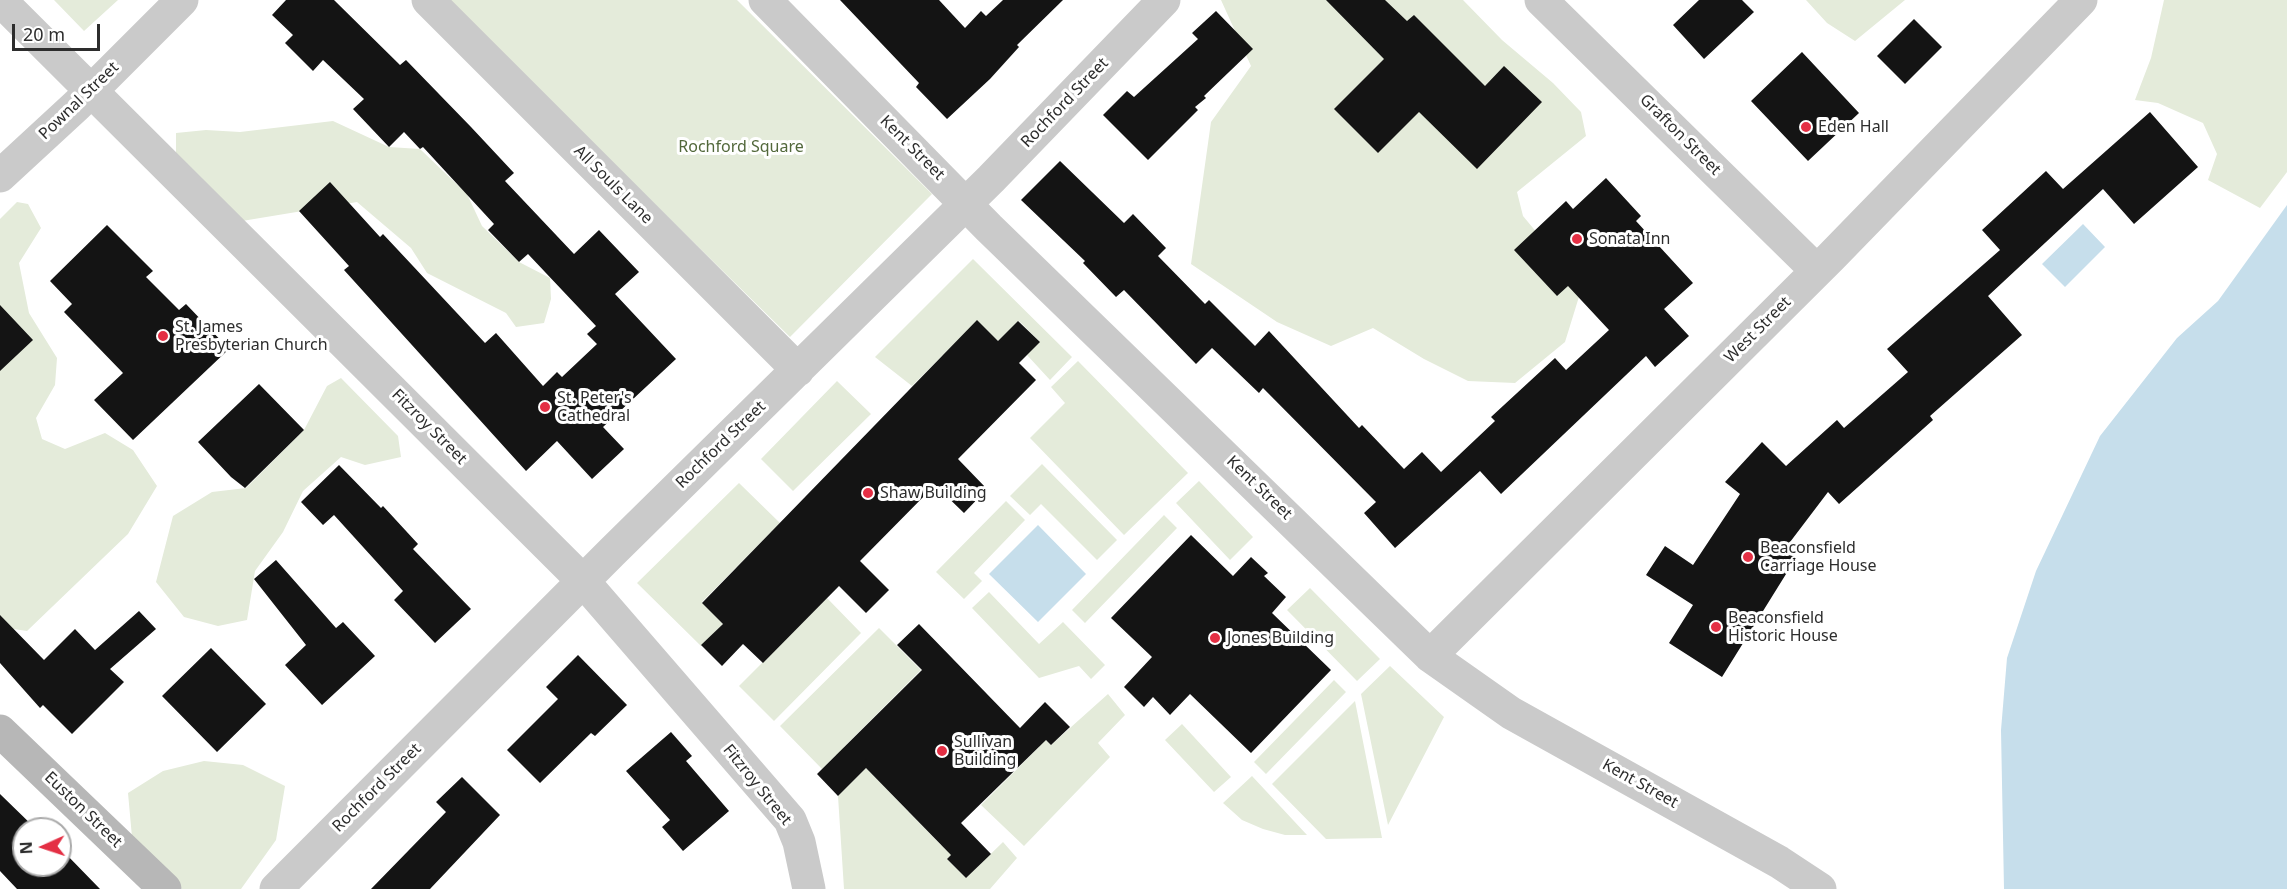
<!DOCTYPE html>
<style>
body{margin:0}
#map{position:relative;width:2287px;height:889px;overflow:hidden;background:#fff;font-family:"Noto Sans",sans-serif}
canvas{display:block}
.north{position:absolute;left:12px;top:817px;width:60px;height:60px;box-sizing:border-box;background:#fff;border:2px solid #ababab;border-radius:50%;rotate:267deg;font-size:16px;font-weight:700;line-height:24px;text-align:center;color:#2d2d2d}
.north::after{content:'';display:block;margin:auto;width:21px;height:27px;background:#e42f44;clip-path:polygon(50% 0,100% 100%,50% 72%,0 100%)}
.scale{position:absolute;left:12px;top:24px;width:88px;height:27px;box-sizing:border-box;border:3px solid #2d2d2d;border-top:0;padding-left:8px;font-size:18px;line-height:21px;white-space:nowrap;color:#2d2d2d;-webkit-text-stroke:4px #fff;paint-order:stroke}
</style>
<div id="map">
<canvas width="2287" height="889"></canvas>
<div class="north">N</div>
<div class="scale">20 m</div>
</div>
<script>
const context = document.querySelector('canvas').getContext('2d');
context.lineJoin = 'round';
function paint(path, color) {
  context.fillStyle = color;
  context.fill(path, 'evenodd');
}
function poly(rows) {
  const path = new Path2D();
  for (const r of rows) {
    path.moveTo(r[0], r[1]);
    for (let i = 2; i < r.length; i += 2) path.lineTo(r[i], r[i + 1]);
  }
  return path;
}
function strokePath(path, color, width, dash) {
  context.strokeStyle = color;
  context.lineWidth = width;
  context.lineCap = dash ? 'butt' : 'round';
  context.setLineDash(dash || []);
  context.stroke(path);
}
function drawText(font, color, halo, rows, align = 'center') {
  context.font = font + ' "Noto Sans",sans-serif';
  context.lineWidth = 6;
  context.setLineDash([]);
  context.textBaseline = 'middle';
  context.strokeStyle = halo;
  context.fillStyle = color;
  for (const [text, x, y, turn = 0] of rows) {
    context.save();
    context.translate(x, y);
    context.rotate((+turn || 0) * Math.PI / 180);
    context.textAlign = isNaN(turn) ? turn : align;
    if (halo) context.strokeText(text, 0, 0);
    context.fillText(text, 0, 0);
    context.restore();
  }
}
const green = poly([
 [54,0,118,0,84,31],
 [447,0,737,0,932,194,790,337],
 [1221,0,1463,0,1502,40,1553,83,1581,112,1586,136,1517,192,1523,216,1582,287,1565,342,1515,383,1468,381,1424,359,1373,328,1331,346,1277,322,1191,264,1211,122,1251,66],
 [1806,0,1905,0,1855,41,1827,23],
 [2164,0,2287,0,2287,172,2260,208,2208,180,2217,154,2203,123,2158,103,2135,100,2151,58],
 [333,121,389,147,420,149,467,194,482,226,519,262,550,278,551,299,544,323,516,327,506,313,427,273,411,248,357,202,242,221,176,154,176,133,206,130,240,132],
 [17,202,28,204,41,228,19,263,29,313,57,358,55,385,36,418,42,439,65,449,105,433,133,450,157,486,128,534,27,631,0,627,0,219],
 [973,259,1072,357,1050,380,1027,355,1039,341,1019,321,998,341,977,321,912,386,875,357],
 [1078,361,1188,473,1124,535,1030,438,1065,403,1051,387],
 [341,378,398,436,401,457,365,465,341,457,303,491,283,532,255,571,247,620,218,626,184,617,156,582,173,516,212,492,246,488,304,430,327,386],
 [837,381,871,414,793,491,761,459],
 [1042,464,1117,540,1097,560,1041,504,1030,515,1010,496],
 [1199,481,1253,537,1230,560,1176,503],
 [739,483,780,523,702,602,723,624,701,646,637,583],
 [1006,501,1025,520,974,573,982,581,964,599,936,572],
 [1164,515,1177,528,1085,623,1072,610],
 [1310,588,1380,659,1357,681,1287,610],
 [989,592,1039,644,1063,622,1105,665,1091,679,1079,666,1039,678,972,608],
 [827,598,861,633,774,721,739,686],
 [879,628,921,670,844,747,852,755,844,763,836,755,822,769,780,726],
 [1390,666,1444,717,1388,825,1361,694],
 [1334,680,1346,692,1266,774,1254,762],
 [1108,694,1125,715,1098,743,1110,757,1024,846,981,805,1039,747,1037,745,1044,738,1051,745],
 [1355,701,1382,838,1326,839,1272,784],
 [1182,724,1231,777,1214,792,1165,740],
 [204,761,243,765,285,786,276,840,241,889,182,889,132,837,128,793,163,771],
 [866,768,941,845,958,848,947,859,966,878,1003,842,1017,858,990,889,844,889,838,796],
 [1252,776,1307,835,1285,835,1263,829,1242,820,1223,803]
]);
const water = poly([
 [2287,205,2287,889,2004,889,2001,730,2007,658,2036,571,2100,436,2177,338,2218,301],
 [2083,224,2105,247,2065,287,2042,264],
 [1038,525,1086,574,1038,622,989,574]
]);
const building = poly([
 [286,0,334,0,400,65,406,60,471,127,514,173,505,181,574,254,599,230,639,272,615,294,676,359,603,427,624,449,592,479,557,441,526,471,344,270,349,266,299,211,330,182,380,237,383,234,485,343,496,333,543,386,557,372,562,377,597,344,587,334,596,326,528,254,519,262,488,230,494,224,423,147,420,149,404,132,389,147,353,109,364,99,323,60,313,71,285,43,293,35,272,15],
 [840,0,939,0,965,28,981,11,986,16,1003,0,1063,0,1017,45,1019,47,990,79,947,119,916,87,919,83],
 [1326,0,1385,0,1407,21,1414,15,1485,86,1504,66,1542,102,1477,169,1419,112,1378,153,1334,109,1384,59],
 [1699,0,1742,0,1754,12,1704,59,1673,25],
 [1216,11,1253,49,1204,96,1206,98,1195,107,1198,110,1148,160,1103,115,1127,91,1134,97,1198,39,1192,33],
 [1914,19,1942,47,1905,84,1877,56],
 [1802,52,1859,113,1808,161,1751,101],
 [2150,112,2198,167,2134,224,2103,189,1988,296,2022,335,1930,416,1933,420,1839,504,1828,492,1784,550,1796,558,1722,677,1669,643,1693,605,1646,575,1665,546,1693,565,1740,494,1725,482,1762,442,1786,466,1837,420,1844,428,1908,372,1887,349,2000,250,1982,230,2046,171,2063,189],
 [1060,161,1124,223,1133,214,1166,248,1158,256,1205,304,1209,300,1255,346,1269,331,1359,428,1362,425,1404,469,1422,452,1441,472,1495,421,1491,417,1555,358,1566,370,1609,330,1568,286,1557,296,1514,250,1566,201,1573,209,1606,178,1641,216,1636,221,1693,283,1664,309,1689,336,1655,367,1646,356,1501,494,1480,471,1395,548,1364,513,1376,502,1263,388,1259,393,1212,348,1196,364,1124,290,1116,297,1083,263,1085,261,1021,200],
 [107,225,153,271,146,277,179,310,186,304,229,349,133,440,94,400,123,373,64,312,72,304,50,281],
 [0,305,33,340,0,371],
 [977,320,998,341,1018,321,1040,342,1019,363,1036,380,958,459,987,489,964,513,935,485,860,561,889,590,866,613,839,586,763,663,743,644,722,666,701,645,723,624,702,603],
 [259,384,304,430,245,488,231,477,198,442],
 [339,465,381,508,383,506,418,544,413,549,471,609,435,643,394,600,403,591,334,515,323,525,301,502],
 [1191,535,1233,576,1251,557,1268,573,1264,576,1286,597,1272,613,1331,670,1251,753,1190,694,1170,715,1153,697,1144,707,1124,687,1152,657,1111,618],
 [276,560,336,628,343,622,375,656,322,705,285,665,306,645,254,579],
 [139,611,156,629,110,669,124,682,72,734,43,705,40,708,0,663,0,615,44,660,75,629,95,650],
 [919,624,1020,728,1045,702,1070,727,1051,745,1046,740,961,823,991,854,966,878,947,859,951,855,866,768,838,796,817,774,922,670,897,645],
 [211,648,266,704,217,752,162,696],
 [578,655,627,705,595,736,591,733,540,783,507,750,558,699,546,687],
 [671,732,692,756,686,761,729,811,683,851,662,827,670,820,626,771],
 [462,777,500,815,430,889,371,889,446,812,436,802],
 [0,794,36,829,24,829,24,865,60,865,60,854,62,856,65,853,100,889,17,889,0,871]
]);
const street = poly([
 [0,0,584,582,790,820,799,842,809,889],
 [428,0,798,370],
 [765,0,989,228,1430,656,1511,713,1779,862,1820,889],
 [1541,0,1817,271],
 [0,176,77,105,182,0],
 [1430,656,1831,257,2081,0],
 [276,889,612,552,991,179,1164,0]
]);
const secondary = poly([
 [0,731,165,889]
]);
const markers = [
 [1806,127,6,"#e42f44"],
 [1577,239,6,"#e42f44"],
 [163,336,6,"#e42f44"],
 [545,407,6,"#e42f44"],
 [868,493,6,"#e42f44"],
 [1748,557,6,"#e42f44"],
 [1716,627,6,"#e42f44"],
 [1215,638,6,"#e42f44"],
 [942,751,6,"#e42f44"]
];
const streetNames = [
 ["Pownal Street",79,101,-44],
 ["Rochford Street",1065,103,-46],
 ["Grafton Street",1680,135,45],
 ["Kent Street",912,148,45],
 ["All Souls Lane",613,185,45],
 ["West Street",1758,330,-45],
 ["Fitzroy Street",429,427,45],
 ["Rochford Street",721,445,-44],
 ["Kent Street",1259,488,44],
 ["Kent Street",1640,784,29],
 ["Fitzroy Street",757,785,51],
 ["Rochford Street",377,788,-45],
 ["Euston Street",83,810,44]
];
const poiNames = [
 ["Eden Hall",1818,127],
 ["Sonata Inn",1589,239],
 ["St. James",175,327],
 ["Presbyterian Church",175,345],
 ["St. Peter's",557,398],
 ["Cathedral",557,416],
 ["Shaw Building",880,493],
 ["Beaconsfield",1760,548],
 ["Carriage House",1760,566],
 ["Beaconsfield",1728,618],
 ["Historic House",1728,636],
 ["Jones Building",1227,638],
 ["Sullivan",954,742],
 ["Building",954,760]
];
const parkNames = [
 ["Rochford Square",741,147]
];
paint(green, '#e4ebda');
paint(water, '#c6deeb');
paint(building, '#141414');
strokePath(street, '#cacaca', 33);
strokePath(secondary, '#b7b7b7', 33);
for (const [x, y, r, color] of markers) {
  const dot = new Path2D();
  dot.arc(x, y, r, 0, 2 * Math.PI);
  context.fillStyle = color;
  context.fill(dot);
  strokePath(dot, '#fff', 2);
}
drawText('16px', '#2d2d2d', '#fff', streetNames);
drawText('16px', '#2d2d2d', '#fff', poiNames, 'left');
drawText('16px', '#52683b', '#fff', parkNames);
</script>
